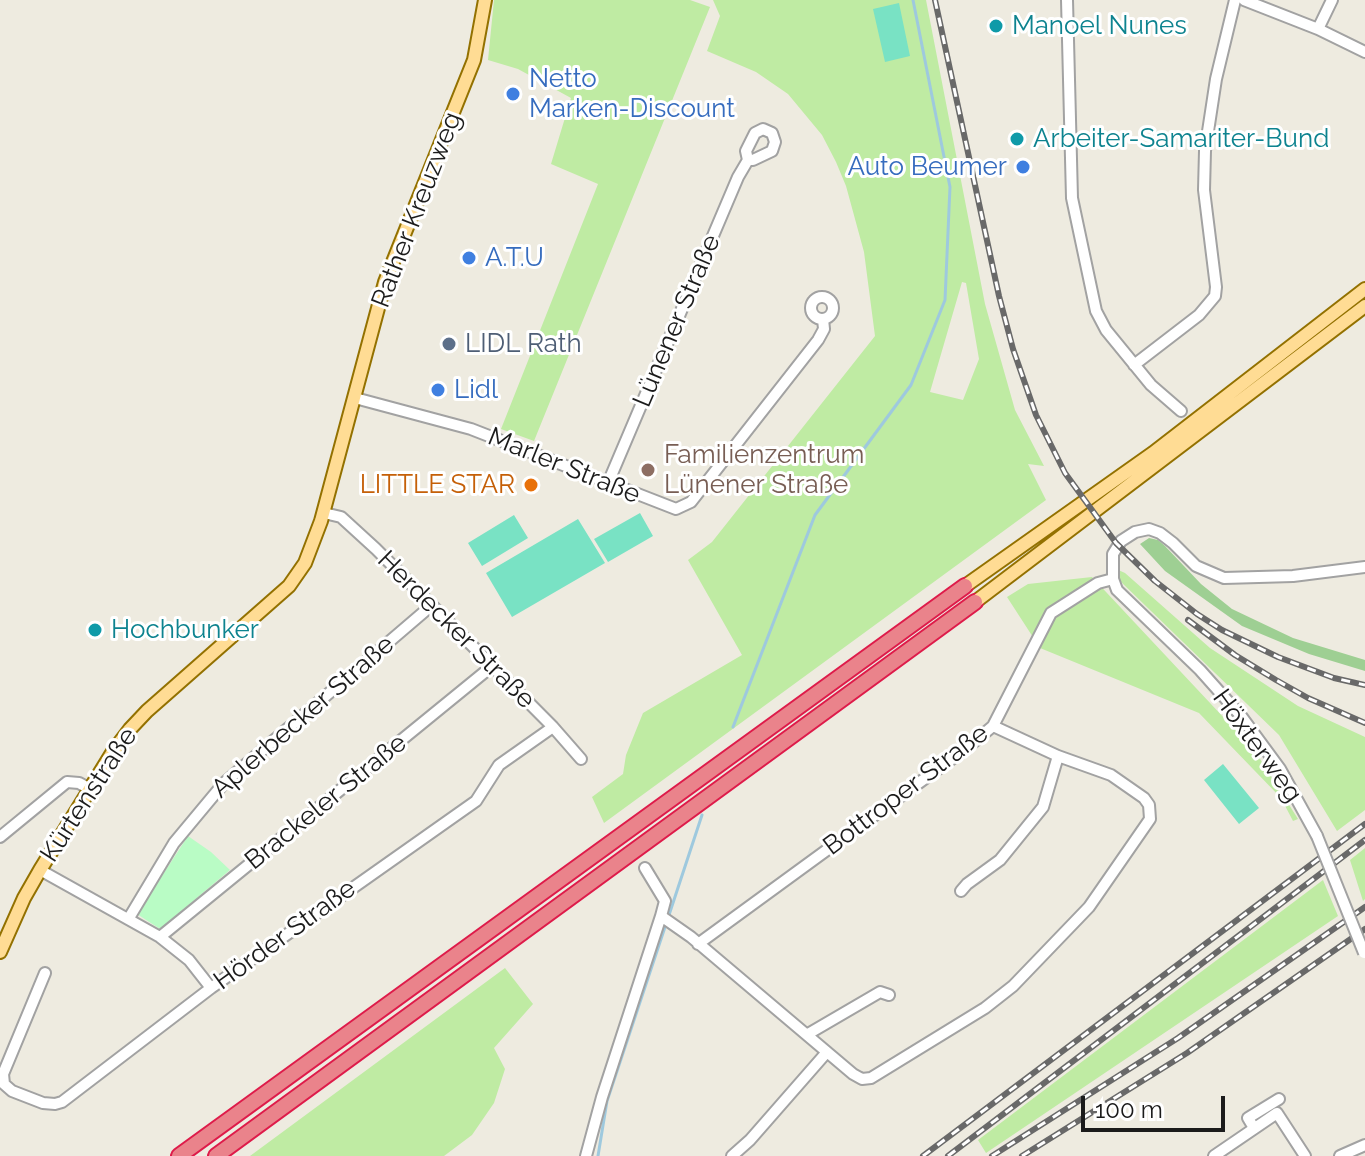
<!DOCTYPE html>
<meta charset="utf-8">
<style>
body{margin:0}
#map{position:relative;width:1365px;height:1156px;overflow:hidden;background:#eeebe0;font-family:Raleway,sans-serif}
canvas{display:block}
.scale{position:absolute;left:1081px;top:1096px;width:144px;height:36px;box-sizing:border-box;border:4px solid #1b1b1b;border-top:0;padding-left:10px;font-size:24px;line-height:28px;white-space:nowrap;color:#1b1b1b;-webkit-text-stroke:6px #fff;paint-order:stroke}
</style>
<div id="map">
<canvas width="1365" height="1156"></canvas>
<div class="scale">100 m</div>
</div>
<script>
const context = document.querySelector('canvas').getContext('2d');
context.lineJoin = 'round';
function paint(path, color) {
  context.fillStyle = color;
  context.fill(path, 'evenodd');
}
function poly(rows) {
  const path = new Path2D();
  for (const r of rows) {
    if (r.length === 3) {
      path.moveTo(r[0] + r[2], r[1]);
      path.arc(r[0], r[1], r[2], 0, 2 * Math.PI);
      continue;
    }
    path.moveTo(r[0], r[1]);
    for (let i = 2; i < r.length; i += 2) path.lineTo(r[i], r[i + 1]);
  }
  return path;
}
function strokePath(path, color, width, dash) {
  context.strokeStyle = color;
  context.lineWidth = width;
  context.lineCap = dash ? 'butt' : 'round';
  context.setLineDash(dash || []);
  context.stroke(path);
}
function drawText(font, color, halo, rows, align = 'center') {
  context.font = font + ' Raleway,sans-serif';
  context.lineWidth = 6;
  context.setLineDash([]);
  context.textBaseline = 'middle';
  context.strokeStyle = halo;
  context.fillStyle = color;
  for (const [text, x, y, turn = 0] of rows) {
    context.save();
    context.translate(x, y);
    context.rotate((+turn || 0) * Math.PI / 180);
    context.textAlign = isNaN(turn) ? turn : align;
    if (halo) context.strokeText(text, 0, 0);
    context.fillText(text, 0, 0);
    context.restore();
  }
}
const grass = poly([
 [494,0,690,0,710,7,534,441,501,429,598,184,551,164,571,98,518,69,488,60],
 [713,0,926,0,985,304,1015,410,1044,466,1028,464,1046,500,604,823,592,797,623,774,626,755,643,713,742,655,688,560,712,542,875,336,864,252,846,186,836,162,822,135,788,94,756,72,707,51,720,16],
 [962,282,966,283,979,359,963,400,930,392],
 [1116,569,1125,573,1210,648,1298,706,1365,737,1365,810,1337,831,1279,735,1119,580],
 [1092,577,1255,751,1298,819,1293,821,1281,798,1199,713,1040,648,1007,597,1028,584],
 [1365,848,1365,899,1363,901,1350,860],
 [1323,880,1338,916,986,1153,978,1140],
 [505,968,533,1004,494,1048,505,1069,494,1103,472,1135,444,1156,250,1156]
]);
const forest = poly([
 [1149,538,1158,540,1165,546,1201,584,1232,609,1293,638,1365,660,1365,671,1309,654,1242,626,1165,571,1140,544]
]);
const park = poly([
 [188,836,211,852,230,870,160,929,137,914]
]);
const pitch = poly([
 [899,3,910,56,885,62,873,9],
 [640,513,653,536,608,562,594,539],
 [514,515,528,538,482,566,468,543],
 [578,519,605,563,512,617,486,573],
 [1223,764,1259,808,1239,824,1204,780]
]);
const stream = poly([
 [733,727,815,515,911,385,945,300,950,187,913,0],
 [669,915,702,815],
 [598,1156,607,1101,665,927]
]);
const minor = poly([
 [1067,0,1072,198,1096,311,1106,330,1151,385,1181,411],
 [1244,0,1318,29,1365,52],
 [1318,29,1332,0],
 [822,308,11],
 [1134,365,1199,315,1215,296,1216,287,1204,190,1205,151,1216,79,1235,0],
 [355,398,471,429,676,509,691,502,818,340,824,329,823,319],
 [608,483,738,177,748,160,753,160,772,151,775,142,772,133,763,129,755,133,746,151,748,160],
 [324,513,341,517,376,549,553,727,581,759],
 [1317,836,1280,769,1241,716,1200,670,1117,590,1113,579,1113,554,1121,541,1135,532,1149,529,1160,533,1173,543,1196,566,1224,578,1293,576,1365,567],
 [0,837,67,782,79,783,90,789],
 [645,868,665,901,661,916,691,937,853,1074,862,1079,871,1078,985,1008,1013,986,1089,907,1150,819,1149,805,1144,798,1111,775,1058,756,993,726],
 [40,870,160,937,189,960,211,988],
 [961,891,967,884,1000,860,1043,807,1058,756],
 [129,918,174,843,224,783,432,605],
 [160,937,491,667],
 [698,944,968,747,993,726,1051,613,1098,583,1113,579],
 [45,973,3,1074,4,1084,12,1091,43,1103,55,1104,62,1102,211,988,476,801,499,765,553,727],
 [808,1034,880,992,889,995],
 [1254,1128,1248,1118,1279,1099],
 [586,1156,602,1097,661,916],
 [732,1156,750,1140,827,1052],
 [1214,1156,1277,1113,1305,1156],
 [1340,1156,1365,1145]
]);
const major = poly([
 [965,586,1153,453,1365,289],
 [975,602,1365,306],
 [0,952,24,898,40,870,114,750,130,729,147,711,289,586,305,563,321,521,385,282,474,60,485,0]
]);
const highway = poly([
 [179,1156,965,586],
 [216,1156,975,602]
]);
const rail = poly([
 [935,0,999,296,1013,349,1036,415,1065,473,1116,543,1155,581,1197,614,1222,630,1278,657,1334,678,1365,685],
 [1188,620,1235,655,1276,680,1308,698,1365,723],
 [923,1156,1365,824],
 [948,1156,1365,840],
 [992,1156,1178,1038,1365,907],
 [1022,1156,1187,1053,1365,929]
]);
const minorBridge = poly([
 [1317,836,1364,953]
]);
const markers = [
 [996,26,8,"#0f9aa8"],
 [513,94,8,"#3f7fe0"],
 [1017,139,8,"#0f9aa8"],
 [1023,167,8,"#3f7fe0"],
 [469,258,8,"#3f7fe0"],
 [449,344,8,"#5c6f8a"],
 [438,390,8,"#3f7fe0"],
 [648,470,8,"#8d6e63"],
 [531,485,8,"#e8710a"],
 [95,630,8,"#0f9aa8"]
];
const cultureNames = [
 ["Manoel Nunes",1012,26],
 ["Arbeiter-Samariter-Bund",1033,139],
 ["Hochbunker",111,630]
];
const shopNames = [
 ["Netto",529,79],
 ["Marken-Discount",529,109],
 ["Auto Beumer",1007,167,"right"],
 ["A.T.U",485,258],
 ["Lidl",454,390]
];
const streetNames = [
 ["Rather Kreuzweg",417,210,-69],
 ["Lünener Straße",677,321,-67],
 ["Marler Straße",564,466,22],
 ["Herdecker Straße",456,630,45],
 ["Aplerbecker Straße",303,717,-41],
 ["Höxterweg",1257,746,54],
 ["Bottroper Straße",906,790,-37],
 ["Kürtenstraße",89,795,-57],
 ["Brackeler Straße",326,802,-39],
 ["Hörder Straße",285,935,-36]
];
const serviceNames = [
 ["LIDL Rath",465,344]
];
const educationNames = [
 ["Familienzentrum",664,455],
 ["Lünener Straße",664,485]
];
const foodNames = [
 ["LITTLE STAR",515,485]
];
paint(grass, '#bfeba3');
paint(forest, '#9ecf93');
paint(park, '#b9fcc5');
paint(pitch, '#79e2c4');
strokePath(stream, '#9ec9de', 3);
strokePath(minor, '#a2a2a2', 14);
strokePath(major, '#937100', 16);
strokePath(highway, '#de1b4a', 18);
strokePath(minor, '#fff', 10);
strokePath(major, '#ffdc94', 12);
strokePath(highway, '#ea838b', 14);
strokePath(rail, '#696969', 6);
strokePath(rail, '#fff', 3, [9]);
strokePath(minorBridge, '#a2a2a2', 14, []);
strokePath(minorBridge, '#fff', 10);
for (const [x, y, r, color] of markers) {
  const dot = new Path2D();
  dot.arc(x, y, r, 0, 2 * Math.PI);
  context.fillStyle = color;
  context.fill(dot);
  strokePath(dot, '#fff', 3);
}
drawText('26px', '#0d838f', '#fff', cultureNames, 'left');
drawText('26px', '#366cbe', '#fff', shopNames, 'left');
drawText('26px', '#1b1b1b', '#fff', streetNames);
drawText('26px', '#4e5e75', '#fff', serviceNames, 'left');
drawText('26px', '#785e54', '#fff', educationNames, 'left');
drawText('26px', '#c56008', '#fff', foodNames, 'right');
</script>
